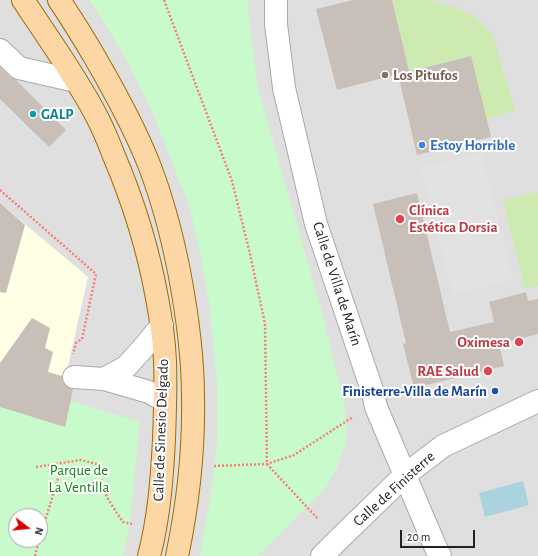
<!DOCTYPE html>
<meta charset="utf-8">
<style>
body{margin:0}
#map{position:relative;width:538px;height:556px;overflow:hidden;background:#f2efe9;font-family:"Alegreya Sans",sans-serif}
canvas{display:block}
.north{position:absolute;left:8px;top:508px;width:40px;height:40px;box-sizing:border-box;background:#fff;border:1px solid #a7a7a7;border-radius:50%;rotate:106deg;font-size:11px;font-weight:700;line-height:16px;text-align:center;color:#222}
.north::after{content:'';display:block;margin:auto;width:14px;height:18px;background:#d40000;clip-path:polygon(50% 0,100% 100%,50% 72%,0 100%)}
.scale{position:absolute;left:400px;top:530px;width:75px;height:18px;box-sizing:border-box;border:2px solid #222;border-top:0;padding-left:5px;font-size:12px;line-height:14px;white-space:nowrap;color:#222;-webkit-text-stroke:3px #fff;paint-order:stroke}
</style>
<div id="map">
<canvas width="538" height="556"></canvas>
<div class="north">N</div>
<div class="scale">20 m</div>
</div>
<script>
const context = document.querySelector('canvas').getContext('2d');
context.lineJoin = 'round';
function paint(path, color) { context.fillStyle = color; context.fill(path, 'evenodd'); }
function strokePath(path, color, width, dash) { context.strokeStyle = color; context.lineWidth = width; context.lineCap = dash ? 'butt' : 'round'; context.setLineDash(dash || []); context.stroke(path); }
function drawText(font, color, halo, rows, align = 'center') {
  context.font = font + ' "Alegreya Sans",sans-serif'; context.lineWidth = 4; context.setLineDash([]); context.textBaseline = 'middle'; context.strokeStyle = halo; context.fillStyle = color; for (const [text, x, y, turn = 0] of rows) {
    context.save(); context.translate(x, y); context.rotate((+turn || 0) * Math.PI / 180); context.textAlign = isNaN(turn) ? turn : align; if (halo) context.strokeText(text, 0, 0); context.fillText(text, 0, 0); context.restore();
  }
}
paint(new Path2D(`
 M 0,0 L 538,0 L 538,556 L 0,556 ZM 16,516 L 40,516 L 40,540 L 16,540 Z`), '#e0dfdf');
paint(new Path2D(`
 M 0,203 L 88,277 L 50,447 L 0,434 Z`), '#ffffe5');
paint(new Path2D(`
 M 392,0 L 430,0 L 460,9 L 475,17 L 493,36 L 515,111 L 486,119 L 471,56 L 409,71 Z
 M 538,192 L 538,286 L 525,289 L 503,200 Z`), '#cdebb0');
paint(new Path2D(`
 M 90,0 L 247,0 L 258,89 L 321,309 L 345,407 L 347,434 L 345,445 L 336,470 L 326,487 L 258,556 L 200,556 L 210,500 L 217,444 L 217,381 L 209,302 L 200,252 L 189,205 L 150,106 L 124,55 Z
 M 71,401 L 140,422 L 129,529 L 123,556 L 0,556 L 0,407 L 65,427 ZM 16,516 L 40,516 L 40,540 L 16,540 Z`), '#c8facc');
paint(new Path2D(`
 M 482,153 L 513,279 L 452,295 L 421,167 Z`), '#e2e2e2');
paint(new Path2D(`
 M 523,481 L 529,505 L 485,517 L 479,493 Z`), '#aad3df');
paint(new Path2D(`
 M 353,0 L 392,0 L 409,71 L 400,74 L 471,56 L 491,137 L 417,155 L 398,74 L 337,90 L 316,9 Z
 M 0,67 L 10,77 L 16,80 L 66,130 L 49,147 L 0,99 Z
 M 417,193 L 450,332 L 494,322 L 489,302 L 526,292 L 528,301 L 538,299 L 538,334 L 499,344 L 504,366 L 414,388 L 403,344 L 406,343 L 373,204 Z
 M 0,203 L 25,225 L 6,293 L 0,292 Z
 M 32,318 L 50,328 L 45,348 L 53,352 L 48,372 L 62,376 L 63,382 L 67,387 L 73,389 L 65,427 L 0,407 L 0,363 Z`), '#c7bfb8');
const minor = new Path2D(`
 M 276,0 L 276,24 L 284,88 L 316,224 L 373,393 L 376,407 L 435,546 L 440,556
 M 0,50 L 19,68 L 76,81
 M 74,377 L 104,379 L 149,392 L 165,401
 M 104,379 L 126,367 L 145,346 L 162,325
 M 322,556 L 338,540 L 405,475 L 443,446 L 538,401`);
const major = new Path2D(`
 M 23,0 C 48,38 75,75 96,115 C 103,128 109,143 114,156 C 134,203 148,248 157,298 C 161,319 164,340 165,361 C 166,387 165,413 164,439 C 162,479 159,518 149,556
 M 59,0 C 71,18 83,37 94,56 C 115,92 135,128 150,167 C 163,201 172,236 179,271 C 187,313 193,355 193,397 C 194,450 188,504 177,556`);
strokePath(minor, '#a9a9a9', 24);
strokePath(major, '#a06b00', 24);
strokePath(new Path2D(`
 M 164,0 L 232,181 L 250,254 L 265,324 L 267,464 L 318,519
 M 0,190 L 96,274 L 82,339 L 76,343 L 73,354
 M 214,466 L 267,464 L 294,455 L 353,417
 M 36,467 L 81,460 L 100,465 C 106,475 101,474 102,483 C 103,494 117,513 123,522 L 132,524
 M 40,538 L 59,475
 M 35,556 L 39,540`), '#fa8072', 2.5, [2, 2]);
strokePath(minor, '#fff', 22);
strokePath(major, '#fcd6a4', 22);
for (const [x, y, r, color] of [
 [385,75,4,"#8d6e63"],
 [33,114,4,"#0f9aa8"],
 [422,145,4,"#3f7fe0"],
 [400,219,5,"#e0444e"],
 [519,342,5,"#e0444e"],
 [488,371,5,"#e0444e"],
 [495,391,4,"#1a4fb4"]
]) { const dot = new Path2D(); dot.arc(x, y, r, 0, 2 * Math.PI); context.fillStyle = color; context.fill(dot); strokePath(dot, '#fff', 1.5); }
drawText('bold 15px', '#785e54', '#fff', [
 ["Los Pitufos",393,75]
], 'left');
drawText('bold 15px', '#0d838f', '#fff', [
 ["GALP",41,114]
], 'left');
drawText('bold 15px', '#366cbe', '#fff', [
 ["Estoy Horrible",430,145]
], 'left');
drawText('bold 15px', '#be3a42', '#fff', [
 ["Clínica",409,210,"left"],
 ["Estética Dorsia",409,227,"left"],
 ["Oximesa",510,342],
 ["RAE Salud",479,371]
], 'right');
drawText('15px', '#222', '#fff', [
 ["Calle de Villa de Marín",337,284,72],
 ["Calle de Sinesio Delgado",161,430,-88],
 ["Calle de Finisterre",394,489,-42]
]);
drawText('bold 15px', '#164399', '#fff', [
 ["Finisterre-Villa de Marín",487,391]
], 'right');
drawText('15px', '#0c8416', '#fff', [
 ["Parque de",79,470],
 ["La Ventilla",79,487]
]);
</script>
